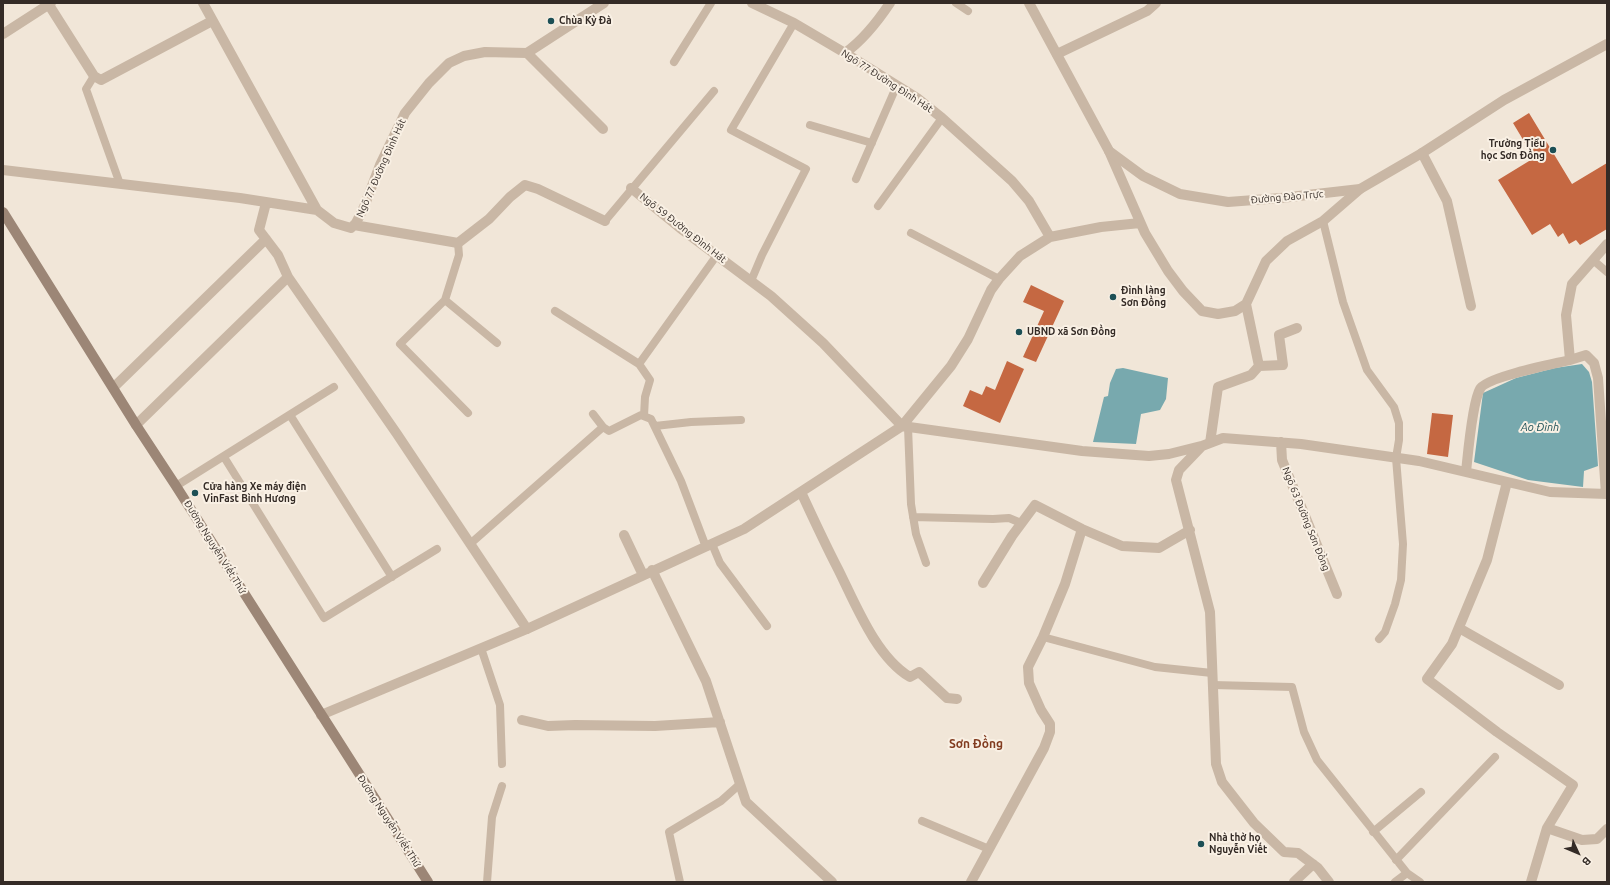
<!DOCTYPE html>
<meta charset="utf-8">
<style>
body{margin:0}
#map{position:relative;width:1610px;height:885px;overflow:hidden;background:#f1e6d8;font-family:Ubuntu,sans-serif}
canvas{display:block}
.frame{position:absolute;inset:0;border:4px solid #342b26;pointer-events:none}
.north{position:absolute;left:1558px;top:833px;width:40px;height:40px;-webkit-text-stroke:3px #f9f0e4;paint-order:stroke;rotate:134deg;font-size:11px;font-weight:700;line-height:16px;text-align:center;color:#342b26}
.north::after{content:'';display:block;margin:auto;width:14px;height:18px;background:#342b26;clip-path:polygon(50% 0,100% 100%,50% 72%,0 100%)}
</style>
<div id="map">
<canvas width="1610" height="885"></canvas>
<div class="frame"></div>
<div class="north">B</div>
</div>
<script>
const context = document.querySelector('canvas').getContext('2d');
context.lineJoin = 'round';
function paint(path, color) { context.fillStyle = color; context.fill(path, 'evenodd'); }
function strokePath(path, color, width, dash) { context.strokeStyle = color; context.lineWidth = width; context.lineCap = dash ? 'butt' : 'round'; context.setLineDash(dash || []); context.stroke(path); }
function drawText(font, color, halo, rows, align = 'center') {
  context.font = font + ' Ubuntu,sans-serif'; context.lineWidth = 4; context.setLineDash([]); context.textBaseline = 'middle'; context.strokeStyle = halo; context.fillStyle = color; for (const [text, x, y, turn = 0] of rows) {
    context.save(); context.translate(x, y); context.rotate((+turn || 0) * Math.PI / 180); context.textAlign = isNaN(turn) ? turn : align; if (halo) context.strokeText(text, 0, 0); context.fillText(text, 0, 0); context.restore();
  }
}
paint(new Path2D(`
 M 1582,364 L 1589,372 L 1592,382 L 1598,466 L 1584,471 L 1583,487 L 1528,480 L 1474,462 L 1483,393 L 1516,378 L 1555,368 Z
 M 1123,368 L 1168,378 L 1166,399 L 1160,410 L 1141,414 L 1136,444 L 1093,442 L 1104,397 L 1108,396 L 1110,383 L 1116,369 Z`), '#78a9ae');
paint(new Path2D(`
 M 1529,113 L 1572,184 L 1607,163 L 1607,229 L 1580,245 L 1576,240 L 1569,244 L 1563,233 L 1558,237 L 1550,224 L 1532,235 L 1498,180 L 1534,158 L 1513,123 Z
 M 1031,285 L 1064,301 L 1036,362 L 1023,357 L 1044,311 L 1023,302 Z
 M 1007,361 L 1024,369 L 1000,423 L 963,406 L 970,390 L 982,395 L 986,386 L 995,390 Z
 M 1432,413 L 1453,415 L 1448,457 L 1427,454 Z`), '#c56842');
strokePath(new Path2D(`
 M 956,3 L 968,11
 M 674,62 L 711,3
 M 94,76 L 86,89 L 120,184
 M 810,125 L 872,143
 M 856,179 L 897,85
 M 878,206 L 942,118
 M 605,221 L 714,91
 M 1323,221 L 1343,302 L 1367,370 L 1394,407 L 1399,423 L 1399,440 L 1396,458 L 1403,544 L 1401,580 L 1395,604 L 1385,632 L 1379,639
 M 911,233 L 999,279
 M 458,243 L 459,255 L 445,300 L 400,344 L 468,413
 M 1593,260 L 1607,272
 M 751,281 L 762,255 L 806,169 L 731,130 L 794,23
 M 445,300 L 497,343
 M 555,311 L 639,364 L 650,380 L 645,397 L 644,416
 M 639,364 L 717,255
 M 593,414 L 603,427 L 609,431 L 641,415 L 651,419 L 681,481 L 706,547
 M 290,415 L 392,577
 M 655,426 L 691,422 L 741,420
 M 908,427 L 911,504 L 916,534 L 926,563
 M 224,457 L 324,618 L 437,549
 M 176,486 L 334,387
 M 913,517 L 993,519 L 1009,518 L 1021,523
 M 470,544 L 603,427
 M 712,544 L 720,563 L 767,626
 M 1043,637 L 1155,667 L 1212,673
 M 481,648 L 500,705 L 502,764
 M 1213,685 L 1292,687 L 1304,732 L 1317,760 L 1407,873 L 1420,882
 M 922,821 L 989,849
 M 1373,832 L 1421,792
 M 1396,860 L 1495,757
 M 487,882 L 492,817 L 502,786
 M 680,882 L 669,832 L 721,801 L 740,784
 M 1395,882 L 1407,873`), '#c9b7a5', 8);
strokePath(new Path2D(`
 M 203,3 L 317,210
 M 752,3 L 794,23 L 845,53 L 917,98 L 942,118 L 1012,181 L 1029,201 L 1050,237
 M 49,5 L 94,76 L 101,80 L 212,21
 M 527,53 L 603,129
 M 845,53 C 863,40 878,21 890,3
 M 1057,54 L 1147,11 L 1156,3
 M 1109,151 L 1145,233 L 1168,271 L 1183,291 L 1202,311 L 1218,314 L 1235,311 L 1246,304 L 1266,261 L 1287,241 L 1323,221 L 1360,189
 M 1422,153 L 1447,201 L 1471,306
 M 3,170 L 240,198 L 317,210 L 334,223 L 351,228 L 356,223 L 364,207 L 380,165 L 405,113 L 429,83 L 449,63 L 464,56 L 485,52 L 527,53 L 604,3
 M 631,188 L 680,228 L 771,296 L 823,343 L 902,426
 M 266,203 L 259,230 L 278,255 L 288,277 L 397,434 L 527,629
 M 354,225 L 458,243 L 489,219 L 510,197 L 525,185 L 538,189 L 605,221
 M 1259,366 L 1283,365 L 1279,335 L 1297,328
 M 114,387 L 266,239
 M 136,425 L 288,277
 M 902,426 L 1082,451 L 1149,456 L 1169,454 L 1201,446
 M 1281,442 L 1282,460 L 1337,594
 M 1210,443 L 1218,387 L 1251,375 L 1259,366 L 1246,304
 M 1466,472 C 1468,454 1472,403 1480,389 C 1486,377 1554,364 1570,360
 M 1507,482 L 1487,560 L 1452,644 L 1427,679 L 1497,732 L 1573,785 L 1547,828 L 1531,882
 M 801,492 C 813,518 825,544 838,569 C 855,603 876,657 910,677 L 919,672 L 947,698 L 957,699
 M 1606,494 L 1598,378 L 1594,363 L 1586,355 L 1570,360 L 1566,315 L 1572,284 L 1607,244
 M 624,535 L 643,575
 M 652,570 L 706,681 L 746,802 L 832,882
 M 983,583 L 1012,536 L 1035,505 L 1082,529 L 1122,546 L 1159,548 L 1190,530
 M 1459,628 L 1559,685
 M 321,715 L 527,629 L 744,529 L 902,426 L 951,366 L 968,339 L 991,290 L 999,279 L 1020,256 L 1050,237 L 1101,227 L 1140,223
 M 522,720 L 548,726 L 575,725 L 655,726 L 720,722
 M 1547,828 L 1582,840 L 1597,839 L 1607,829
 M 971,882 L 1044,748 L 1050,732 L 1050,724 L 1041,710 L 1029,683 L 1028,667 L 1043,637 L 1065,584 L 1082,529
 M 1294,882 L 1313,864
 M 1329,882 L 1318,868 L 1298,853 L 1284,852 L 1254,823 L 1222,782 L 1216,764 L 1210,612 L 1176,480 L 1179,470 L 1202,446 L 1223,438 L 1301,444 L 1419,461 L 1550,492 L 1607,494`), '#c9b7a5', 10);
strokePath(new Path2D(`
 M 1029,3 L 1109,151 L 1143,176 L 1180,194 L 1228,202 L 1281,198 L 1360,189 L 1422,153 L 1504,100 L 1607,44
 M 3,34 L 51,3`), '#c9b7a5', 10);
strokePath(new Path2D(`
 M 3,212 L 136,425 L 176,486 L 428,882`), '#9c8676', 10);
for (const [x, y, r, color] of [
 [551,21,4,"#1c4f55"],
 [1553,150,4,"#1c4f55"],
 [1113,297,4,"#1c4f55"],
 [1019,332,4,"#1c4f55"],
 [195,493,4,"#1c4f55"],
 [1201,844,4,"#1c4f55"]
]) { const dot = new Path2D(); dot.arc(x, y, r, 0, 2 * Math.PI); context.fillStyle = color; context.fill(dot); strokePath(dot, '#f9f0e4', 1.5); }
drawText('bold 10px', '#342b26', '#f9f0e4', [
 ["Chùa Kỳ Đà",559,21],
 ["Trường Tiểu",1545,144,"right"],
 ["học Sơn Đồng",1545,156,"right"],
 ["Đình làng",1121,291],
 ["Sơn Đồng",1121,303],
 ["UBND xã Sơn Đồng",1027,332],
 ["Cửa hàng Xe máy điện",203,487],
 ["VinFast Bình Hương",203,499],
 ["Nhà thờ họ",1209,838],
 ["Nguyễn Viết",1209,850]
], 'left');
drawText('10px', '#342b26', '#f9f0e4', [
 ["Ngõ 77 Đường Đình Hát",887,81,33],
 ["Ngõ 77 Đường Đình Hát",381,168,-66],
 ["Đường Đào Trực",1287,197,-5],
 ["Ngõ 59 Đường Đình Hát",683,228,38],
 ["Ngõ 63 Đường Sơn Đồng",1306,519,68],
 ["Đường Nguyễn Viết Thứ",215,547,58],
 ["Đường Nguyễn Viết Thứ",389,821,57]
]);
drawText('italic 11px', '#1c4f55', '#f9f0e4', [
 ["Ao Đình",1540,427]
]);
drawText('bold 12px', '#823c20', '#f9f0e4', [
 ["Sơn Đồng",976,744]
]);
</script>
